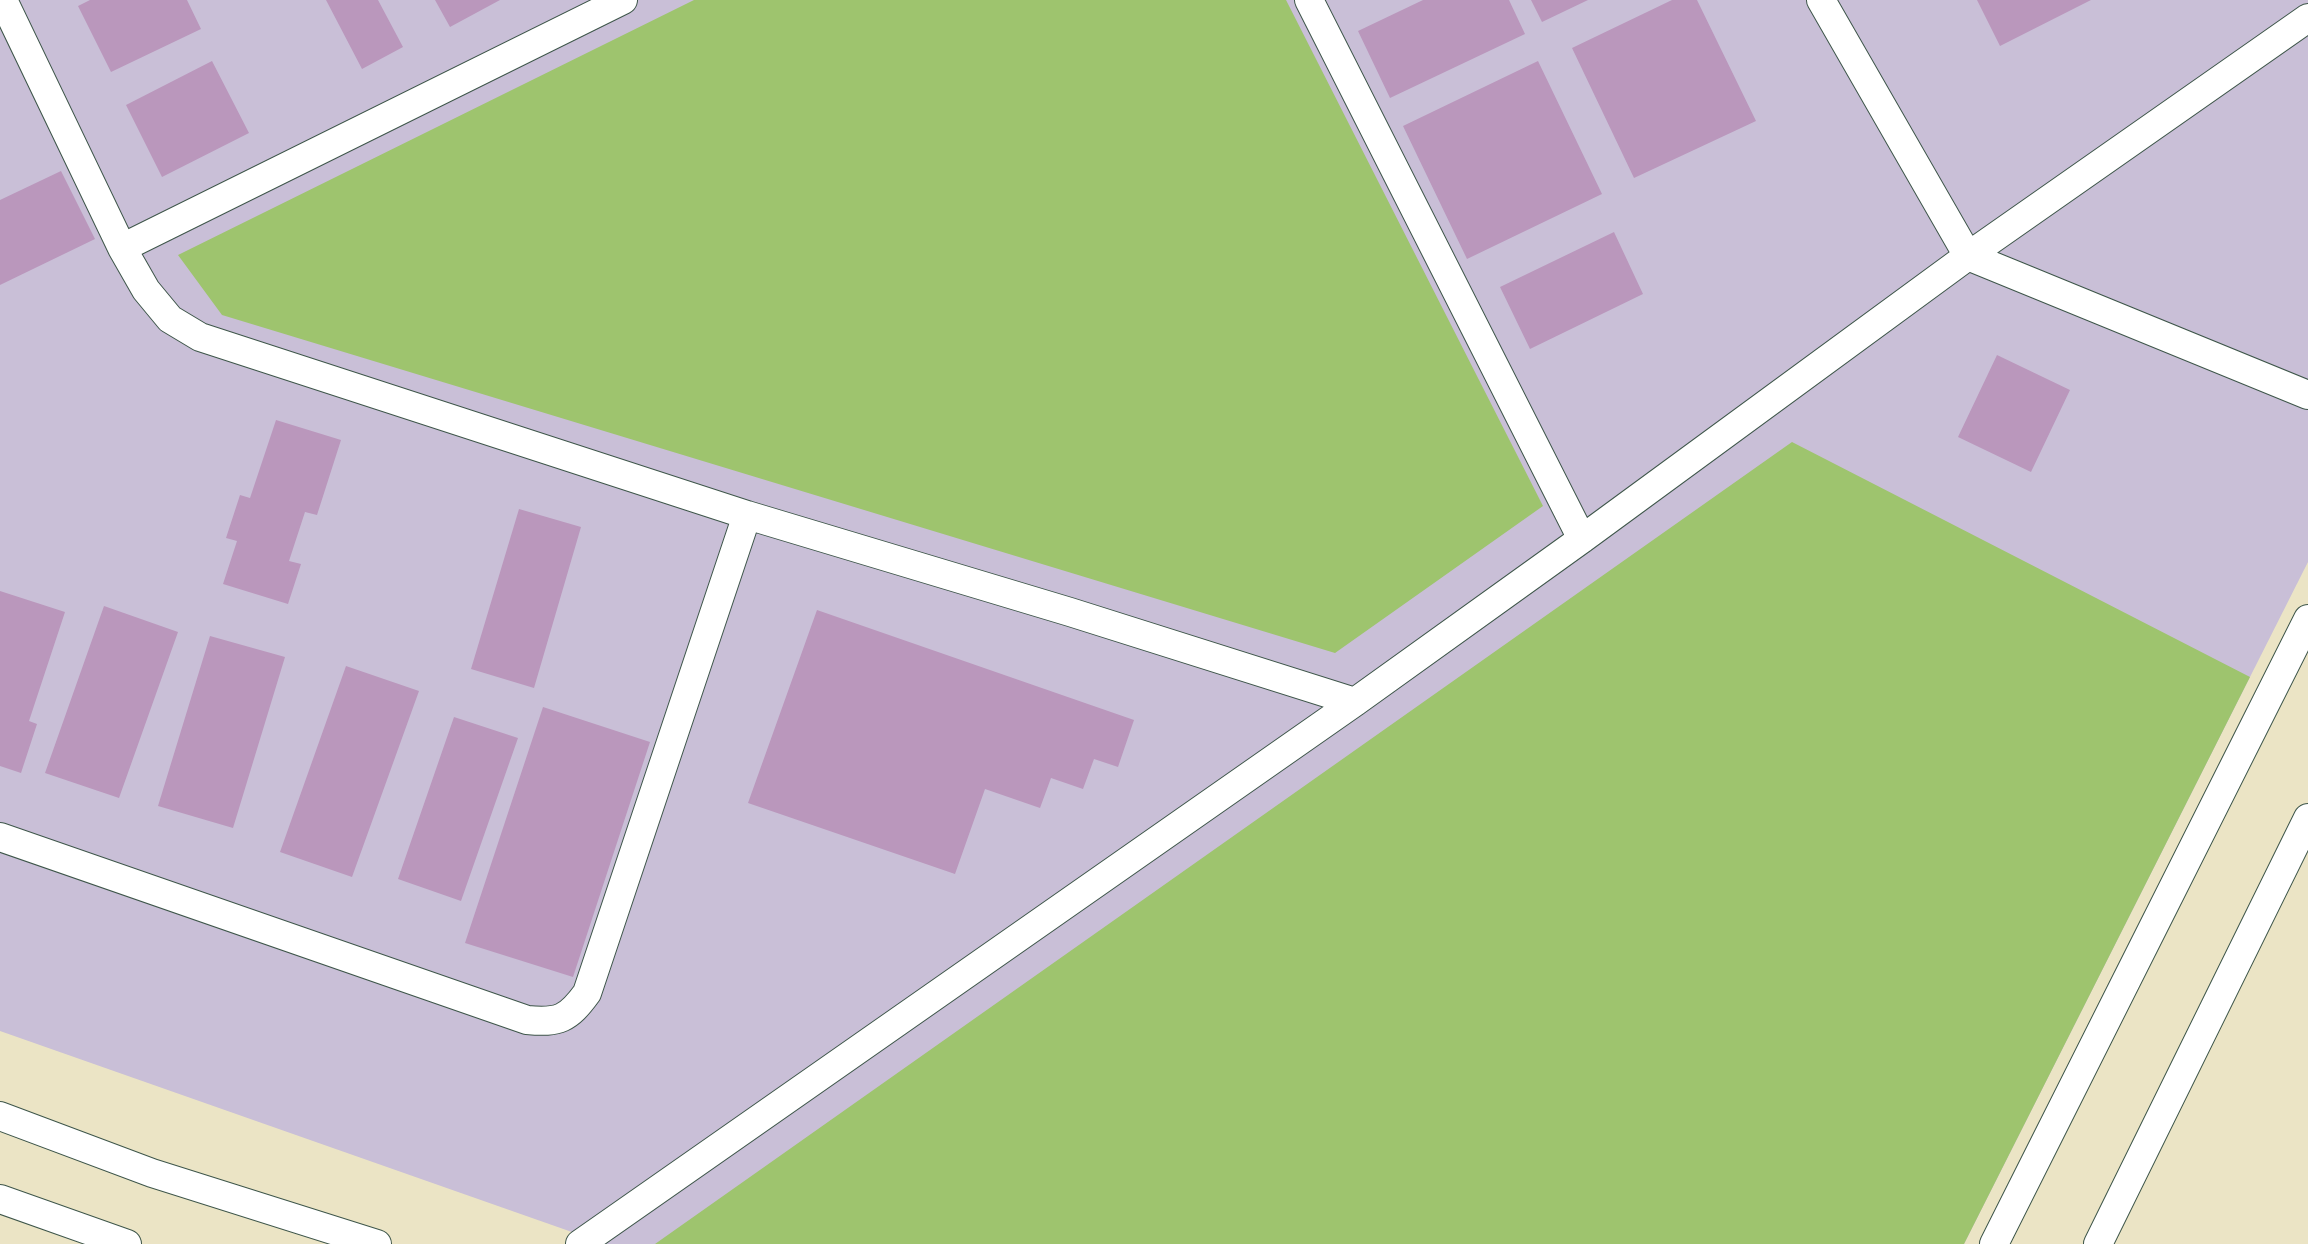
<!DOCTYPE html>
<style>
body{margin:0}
canvas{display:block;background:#ebe4c5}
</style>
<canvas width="2308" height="1244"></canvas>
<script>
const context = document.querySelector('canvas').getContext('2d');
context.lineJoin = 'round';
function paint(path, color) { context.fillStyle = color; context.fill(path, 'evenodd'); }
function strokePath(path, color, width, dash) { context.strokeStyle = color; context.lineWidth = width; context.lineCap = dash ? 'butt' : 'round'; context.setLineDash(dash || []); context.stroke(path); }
paint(new Path2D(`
 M 0,0 L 2308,0 L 2308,562 L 1964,1244 L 606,1244 L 0,1031 Z`), '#c9bfd7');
paint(new Path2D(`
 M 694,0 L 1286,0 L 1543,506 L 1335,653 L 222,315 L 178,255 Z
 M 1792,442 L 2250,677 L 1964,1244 L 655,1244 Z`), '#9ec46e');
paint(new Path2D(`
 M 90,0 L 187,0 L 201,29 L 111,72 L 78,6 Z
 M 326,0 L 378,0 L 403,47 L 362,69 Z
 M 435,0 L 500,0 L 450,27 Z
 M 1423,0 L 1509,0 L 1525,34 L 1390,98 L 1358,31 Z
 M 1531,0 L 1588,0 L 1542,22 Z
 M 1672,0 L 1697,0 L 1756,121 L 1634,178 L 1572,48 Z
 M 1977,0 L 2091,0 L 2000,46 Z
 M 212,61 L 249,133 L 162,177 L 126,105 Z
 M 1538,61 L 1602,194 L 1467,259 L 1403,126 Z
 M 61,171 L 95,239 L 0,285 L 0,200 Z
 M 1614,232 L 1643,294 L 1530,349 L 1500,287 Z
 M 1997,355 L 2070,390 L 2031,472 L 1958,437 Z
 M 276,420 L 341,440 L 317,515 L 305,512 L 289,561 L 301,564 L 288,604 L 223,584 L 237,541 L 226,538 L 240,495 L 250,498 Z
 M 519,509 L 581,527 L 534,688 L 471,669 Z
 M 0,591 L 65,612 L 29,721 L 37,724 L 21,773 L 0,766 Z
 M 104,606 L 178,632 L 119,798 L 45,773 Z
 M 817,610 L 1134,720 L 1118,767 L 1094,759 L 1083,789 L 1051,778 L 1040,808 L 985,789 L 955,874 L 748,803 Z
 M 210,636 L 285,657 L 233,828 L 158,806 Z
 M 346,666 L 419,691 L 352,877 L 280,852 Z
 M 543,707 L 650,742 L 573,977 L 465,943 Z
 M 454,717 L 518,738 L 461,901 L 398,879 Z`), '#ba97bc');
const minor = new Path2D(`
 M 3,0 L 122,248 L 146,290 L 170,319 L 200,337 L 747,515 L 1070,612 L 1355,702
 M 1309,0 L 1582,539
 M 1821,0 L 1968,256 L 2308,395
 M 122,248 L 623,0
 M 0,837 L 527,1020 C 559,1023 568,1019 587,993 L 747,515
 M 0,1116 L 152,1173 L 377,1244
 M 0,1199 L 127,1244
 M 580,1244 L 1355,702 L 1582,539 L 1968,256 L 2308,18
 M 1994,1244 L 2308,619
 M 2098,1244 L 2308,818`);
strokePath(minor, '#3e564a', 30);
strokePath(minor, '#fff', 28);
</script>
